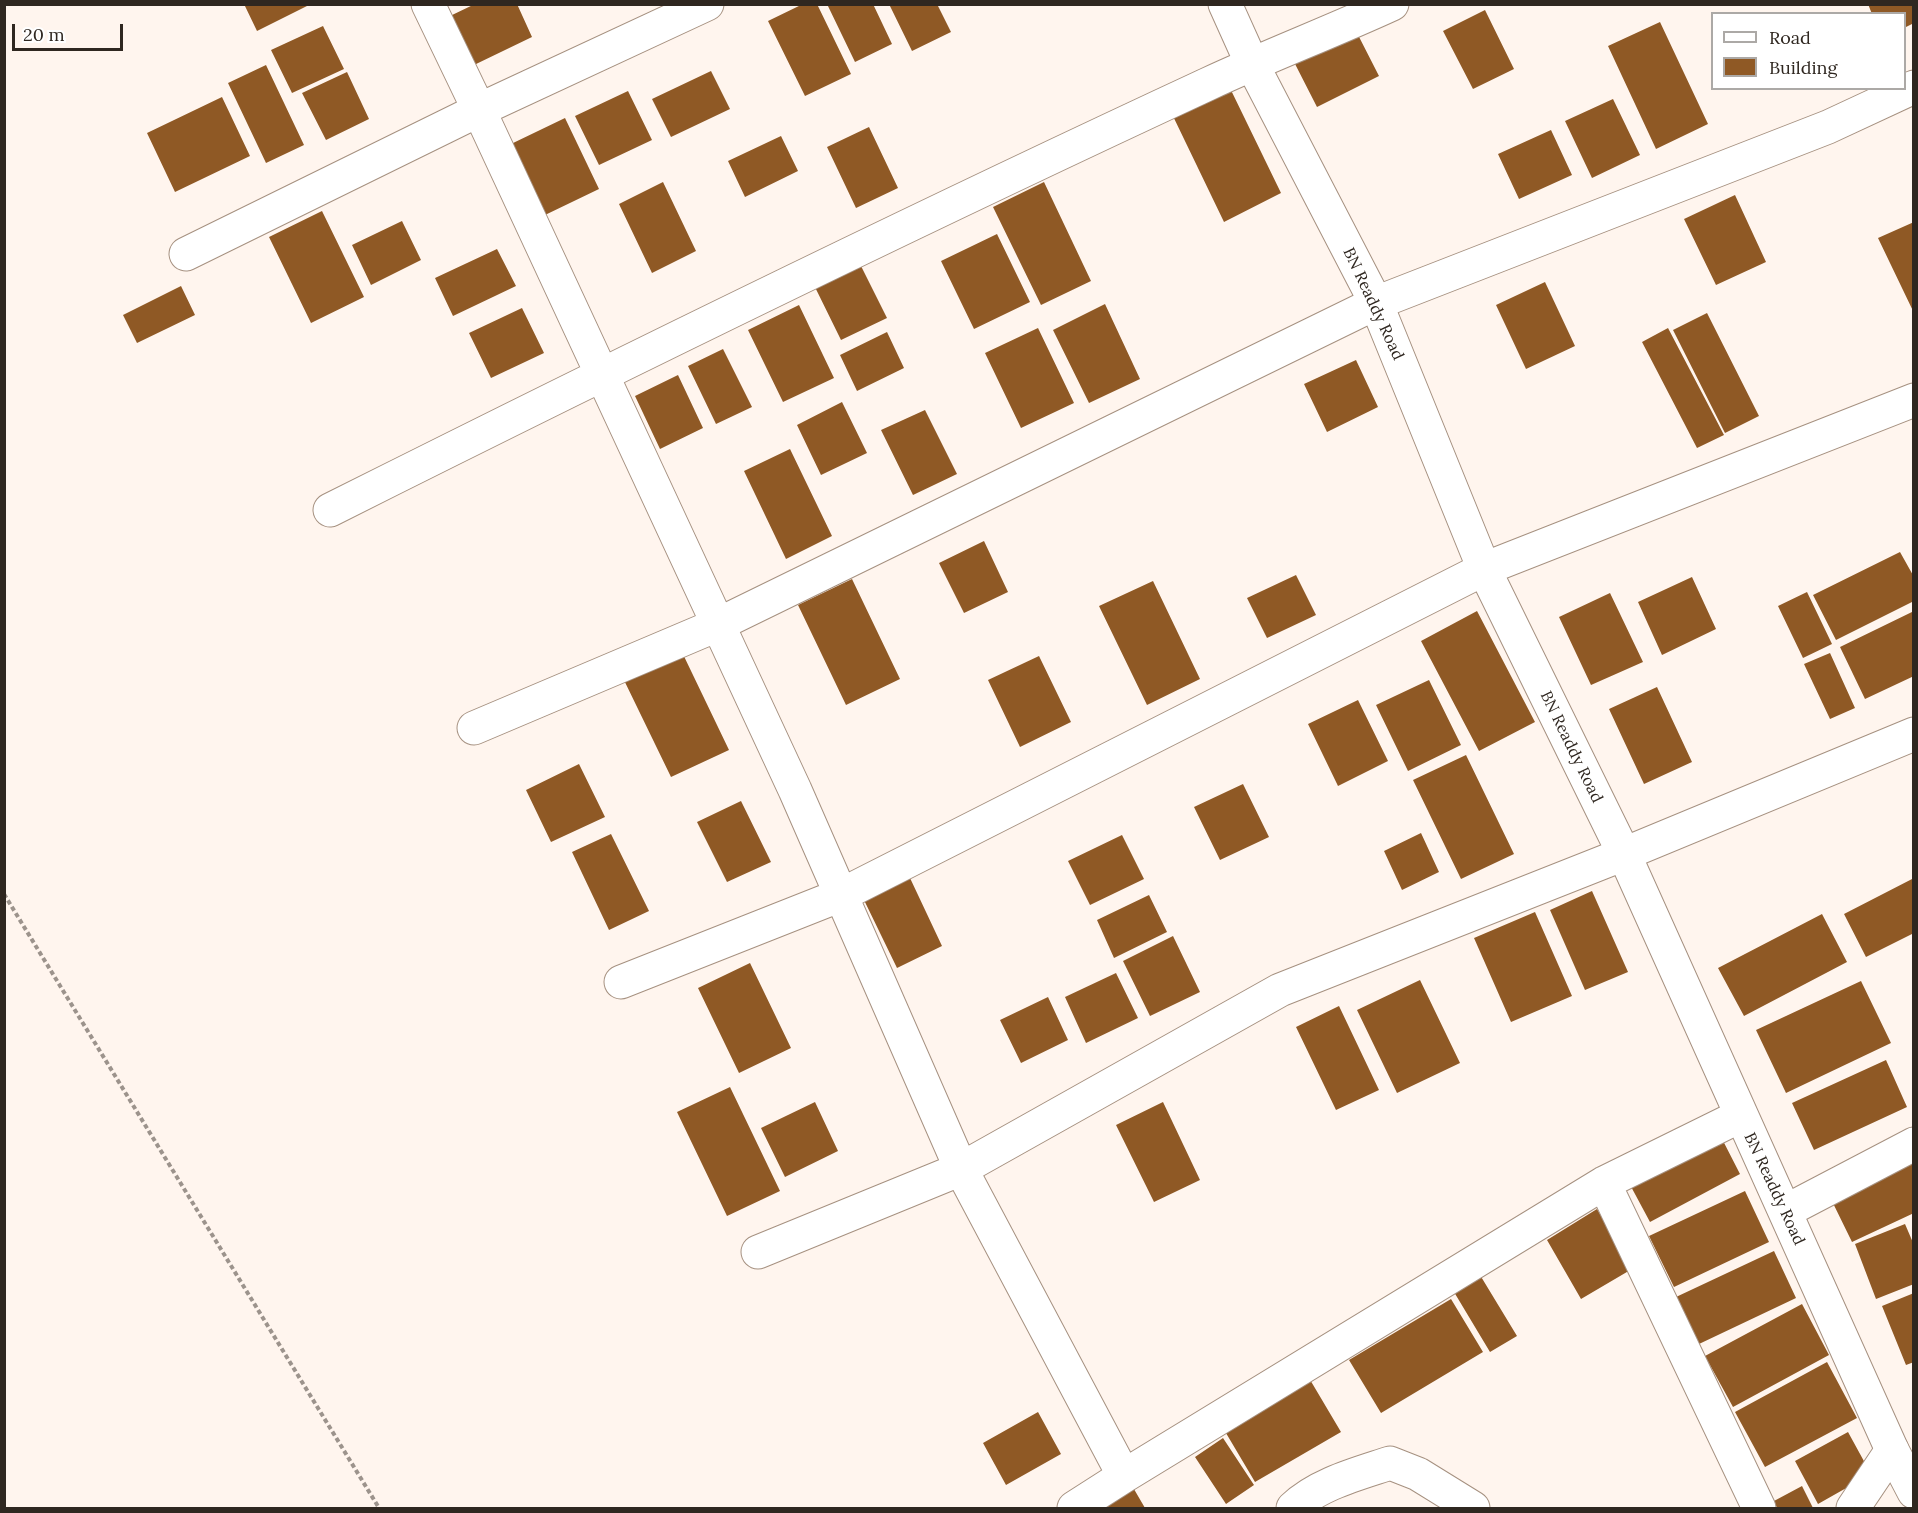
<!DOCTYPE html>
<style>
body{margin:0}
#map{position:relative;width:1918px;height:1513px;overflow:hidden;background:#fff5ee;font-family:Lora,serif}
canvas{display:block}
.frame{position:absolute;inset:0;border:6px solid #2f2720;pointer-events:none}
.legend{position:absolute;left:1711px;top:12px;width:195px;height:78px;box-sizing:border-box;background:#fff;border:2px solid #aca9a6;margin:0;padding:8px 10px;list-style:none;font-size:18px;color:#2f2720}
.legend li{display:flex;align-items:center;gap:12px;height:30px}
.legend b{width:30px;border:2px solid #aca9a6}
.scale{position:absolute;left:12px;top:24px;width:111px;height:27px;box-sizing:border-box;border:3px solid #2f2720;border-top:0;padding-left:8px;font-size:18px;line-height:21px;white-space:nowrap;color:#2f2720;-webkit-text-stroke:4px #fff;paint-order:stroke}
</style>
<div id="map">
<canvas width="1918" height="1513"></canvas>
<div class="frame"></div>
<ul class="legend">
<li><b style="height:8px;background:#fff"></b>Road</li>
<li><b style="height:16px;background:#8f5925"></b>Building</li>
</ul>
<div class="scale">20 m</div>
</div>
<script>
const context = document.querySelector('canvas').getContext('2d');
context.lineJoin = 'round';
function paint(path, color) { context.fillStyle = color; context.fill(path, 'evenodd'); }
function strokePath(path, color, width, dash) { context.strokeStyle = color; context.lineWidth = width; context.lineCap = dash ? 'butt' : 'round'; context.setLineDash(dash || []); context.stroke(path); }
function drawText(font, color, halo, rows, align = 'center') {
  context.font = font + ' Lora,serif'; context.lineWidth = 6; context.setLineDash([]); context.textBaseline = 'middle'; context.strokeStyle = halo; context.fillStyle = color; for (const [text, x, y, turn = 0] of rows) {
    context.save(); context.translate(x, y); context.rotate((+turn || 0) * Math.PI / 180); context.textAlign = isNaN(turn) ? turn : align; if (halo) context.strokeText(text, 0, 0); context.fillText(text, 0, 0); context.restore();
  }
}
paint(new Path2D(`
 M 244,4 L 306,4 L 307,6 L 257,31 Z
 M 475,4 L 517,4 L 532,37 L 474,65 L 450,16 Z
 M 803,4 L 817,4 L 851,74 L 805,96 L 768,21 Z
 M 827,4 L 873,4 L 892,44 L 855,62 Z
 M 889,4 L 937,4 L 951,32 L 912,51 Z
 M 1868,4 L 1914,4 L 1914,23 L 1904,28 L 1904,14 L 1872,14 Z
 M 1485,10 L 1514,69 L 1473,89 L 1443,31 Z
 M 1660,22 L 1708,124 L 1656,149 L 1608,46 Z
 M 323,26 L 344,69 L 292,93 L 271,50 Z
 M 1355,29 L 1379,76 L 1317,107 L 1293,60 Z
 M 266,65 L 304,145 L 266,163 L 228,83 Z
 M 711,71 L 730,109 L 671,137 L 652,99 Z
 M 347,72 L 369,119 L 326,140 L 302,93 Z
 M 1228,84 L 1281,193 L 1224,222 L 1171,112 Z
 M 628,91 L 652,140 L 599,165 L 575,116 Z
 M 222,97 L 250,156 L 175,192 L 147,133 Z
 M 1613,99 L 1640,155 L 1592,178 L 1565,121 Z
 M 565,118 L 599,189 L 545,215 L 511,144 Z
 M 869,127 L 898,188 L 856,208 L 827,147 Z
 M 1551,130 L 1572,175 L 1519,199 L 1498,154 Z
 M 781,136 L 798,171 L 745,197 L 728,161 Z
 M 663,182 L 696,251 L 652,273 L 619,204 Z
 M 1044,182 L 1091,281 L 1041,305 L 993,207 Z
 M 1735,195 L 1766,262 L 1716,285 L 1684,219 Z
 M 322,211 L 364,297 L 311,323 L 269,237 Z
 M 402,221 L 421,260 L 371,285 L 352,245 Z
 M 1914,222 L 1914,313 L 1878,238 Z
 M 997,234 L 1030,302 L 974,329 L 941,261 Z
 M 497,249 L 516,286 L 453,316 L 435,278 Z
 M 856,256 L 887,318 L 841,340 L 811,279 Z
 M 1545,282 L 1575,346 L 1526,369 L 1496,305 Z
 M 181,286 L 195,315 L 137,343 L 123,315 Z
 M 1105,304 L 1140,379 L 1089,403 L 1053,330 Z
 M 799,305 L 834,378 L 783,402 L 748,330 Z
 M 522,308 L 544,353 L 491,378 L 469,333 Z
 M 1707,313 L 1759,416 L 1725,433 L 1673,330 Z
 M 1038,328 L 1074,403 L 1021,428 L 985,353 Z
 M 1668,328 L 1724,435 L 1697,448 L 1642,342 Z
 M 887,332 L 904,368 L 857,391 L 840,355 Z
 M 723,349 L 752,407 L 716,424 L 688,366 Z
 M 1356,360 L 1378,407 L 1327,432 L 1304,384 Z
 M 678,375 L 703,428 L 660,449 L 635,396 Z
 M 842,402 L 867,453 L 821,475 L 797,425 Z
 M 925,410 L 957,474 L 913,495 L 881,430 Z
 M 790,449 L 832,536 L 786,559 L 744,471 Z
 M 984,541 L 1008,592 L 964,613 L 939,563 Z
 M 1900,552 L 1914,577 L 1914,601 L 1836,640 L 1813,595 Z
 M 1296,575 L 1316,615 L 1267,638 L 1247,598 Z
 M 1692,577 L 1716,629 L 1662,655 L 1638,602 Z
 M 852,579 L 900,679 L 846,705 L 798,605 Z
 M 1153,581 L 1200,679 L 1147,705 L 1099,606 Z
 M 1807,592 L 1832,644 L 1803,658 L 1778,606 Z
 M 1610,593 L 1643,662 L 1591,685 L 1559,617 Z
 M 1477,611 L 1535,722 L 1479,751 L 1421,641 Z
 M 1914,611 L 1914,676 L 1865,699 L 1840,647 Z
 M 680,648 L 729,750 L 671,777 L 622,676 Z
 M 1830,653 L 1855,708 L 1830,719 L 1804,664 Z
 M 1039,656 L 1071,722 L 1020,747 L 988,680 Z
 M 1429,680 L 1461,745 L 1408,771 L 1376,705 Z
 M 1657,687 L 1692,762 L 1644,784 L 1609,709 Z
 M 1358,700 L 1388,761 L 1338,786 L 1308,724 Z
 M 1466,755 L 1514,854 L 1461,879 L 1413,780 Z
 M 579,764 L 605,817 L 551,842 L 526,790 Z
 M 1243,784 L 1269,837 L 1220,860 L 1194,807 Z
 M 741,801 L 771,862 L 727,882 L 697,822 Z
 M 1421,833 L 1439,872 L 1402,890 L 1384,851 Z
 M 611,834 L 649,911 L 609,930 L 572,852 Z
 M 1122,835 L 1144,879 L 1090,905 L 1068,861 Z
 M 910,878 L 942,946 L 897,968 L 864,900 Z
 M 1914,878 L 1914,933 L 1866,957 L 1844,914 Z
 M 1592,891 L 1628,972 L 1585,990 L 1550,910 Z
 M 1149,895 L 1167,932 L 1114,958 L 1097,920 Z
 M 1535,912 L 1572,996 L 1511,1022 L 1474,938 Z
 M 1822,914 L 1847,962 L 1744,1016 L 1718,968 Z
 M 1173,936 L 1200,992 L 1150,1016 L 1123,961 Z
 M 750,963 L 791,1048 L 739,1073 L 698,988 Z
 M 1116,973 L 1138,1018 L 1086,1043 L 1065,997 Z
 M 1420,980 L 1460,1063 L 1397,1093 L 1357,1010 Z
 M 1861,981 L 1891,1043 L 1786,1093 L 1756,1030 Z
 M 1048,997 L 1068,1040 L 1021,1063 L 1000,1020 Z
 M 1339,1006 L 1379,1090 L 1336,1110 L 1296,1027 Z
 M 1886,1060 L 1907,1107 L 1814,1150 L 1792,1103 Z
 M 730,1087 L 780,1191 L 727,1216 L 677,1112 Z
 M 815,1102 L 838,1151 L 785,1177 L 761,1128 Z
 M 1163,1102 L 1200,1180 L 1154,1202 L 1116,1125 Z
 M 1719,1133 L 1740,1174 L 1650,1222 L 1628,1181 Z
 M 1914,1156 L 1914,1213 L 1852,1242 L 1829,1195 Z
 M 1745,1191 L 1769,1242 L 1674,1287 L 1649,1236 Z
 M 1597,1209 L 1632,1269 L 1581,1299 L 1547,1240 Z
 M 1905,1224 L 1914,1245 L 1914,1284 L 1876,1299 L 1855,1244 Z
 M 1774,1251 L 1796,1298 L 1699,1344 L 1676,1297 Z
 M 1480,1275 L 1517,1336 L 1490,1352 L 1454,1292 Z
 M 1914,1293 L 1914,1362 L 1906,1365 L 1882,1306 Z
 M 1451,1299 L 1483,1352 L 1381,1413 L 1349,1360 Z
 M 1802,1304 L 1829,1355 L 1733,1407 L 1705,1356 Z
 M 1827,1362 L 1857,1418 L 1765,1467 L 1735,1412 Z
 M 1309,1378 L 1341,1432 L 1255,1482 L 1223,1428 Z
 M 1038,1412 L 1061,1454 L 1006,1485 L 983,1443 Z
 M 1848,1432 L 1871,1474 L 1818,1504 L 1795,1461 Z
 M 1223,1438 L 1254,1485 L 1226,1504 L 1195,1457 Z
 M 1131,1484 L 1145,1508 L 1091,1508 Z
 M 1802,1486 L 1813,1508 L 1777,1508 L 1774,1501 Z`), '#8f5925');
const minor = new Path2D(`
 M 428,4 L 479,110 L 795,790 L 961,1169 L 1124,1476
 M 186,254 L 479,110 L 707,4
 M 330,510 C 621,364 913,221 1208,84 C 1268,56 1331,32 1392,4
 M 474,728 L 717,625 L 1376,303 L 1828,127 L 1914,87
 M 621,982 L 841,895 L 1484,569 L 1914,400
 M 1604,1183 L 1759,1508
 M 1786,1211 L 1914,1144
 M 758,1252 L 961,1169 L 1280,990 L 1624,854 L 1914,734
 M 1074,1508 L 1124,1476 L 1604,1183 L 1740,1116
 M 1293,1508 C 1318,1484 1357,1474 1390,1463 L 1418,1474 L 1473,1508
 M 1853,1508 L 1892,1450`);
const tertiary = new Path2D(`
 M 1225,4 L 1252,64 L 1376,303 L 1484,569 L 1624,854 L 1892,1450 L 1914,1492`);
strokePath(minor, '#a69180', 35);
strokePath(tertiary, '#a69180', 35);
strokePath(new Path2D(`
 M 4,894 L 379,1508`), '#9c938c', 4, [4.5, 3]);
strokePath(minor, '#fff', 33);
strokePath(tertiary, '#fff', 33);
drawText('16px', '#2f2720', '#fff', [
 ["BN Readdy Road",1373,304,65],
 ["BN Readdy Road",1571,747,64],
 ["BN Readdy Road",1774,1189,65]
]);
</script>
